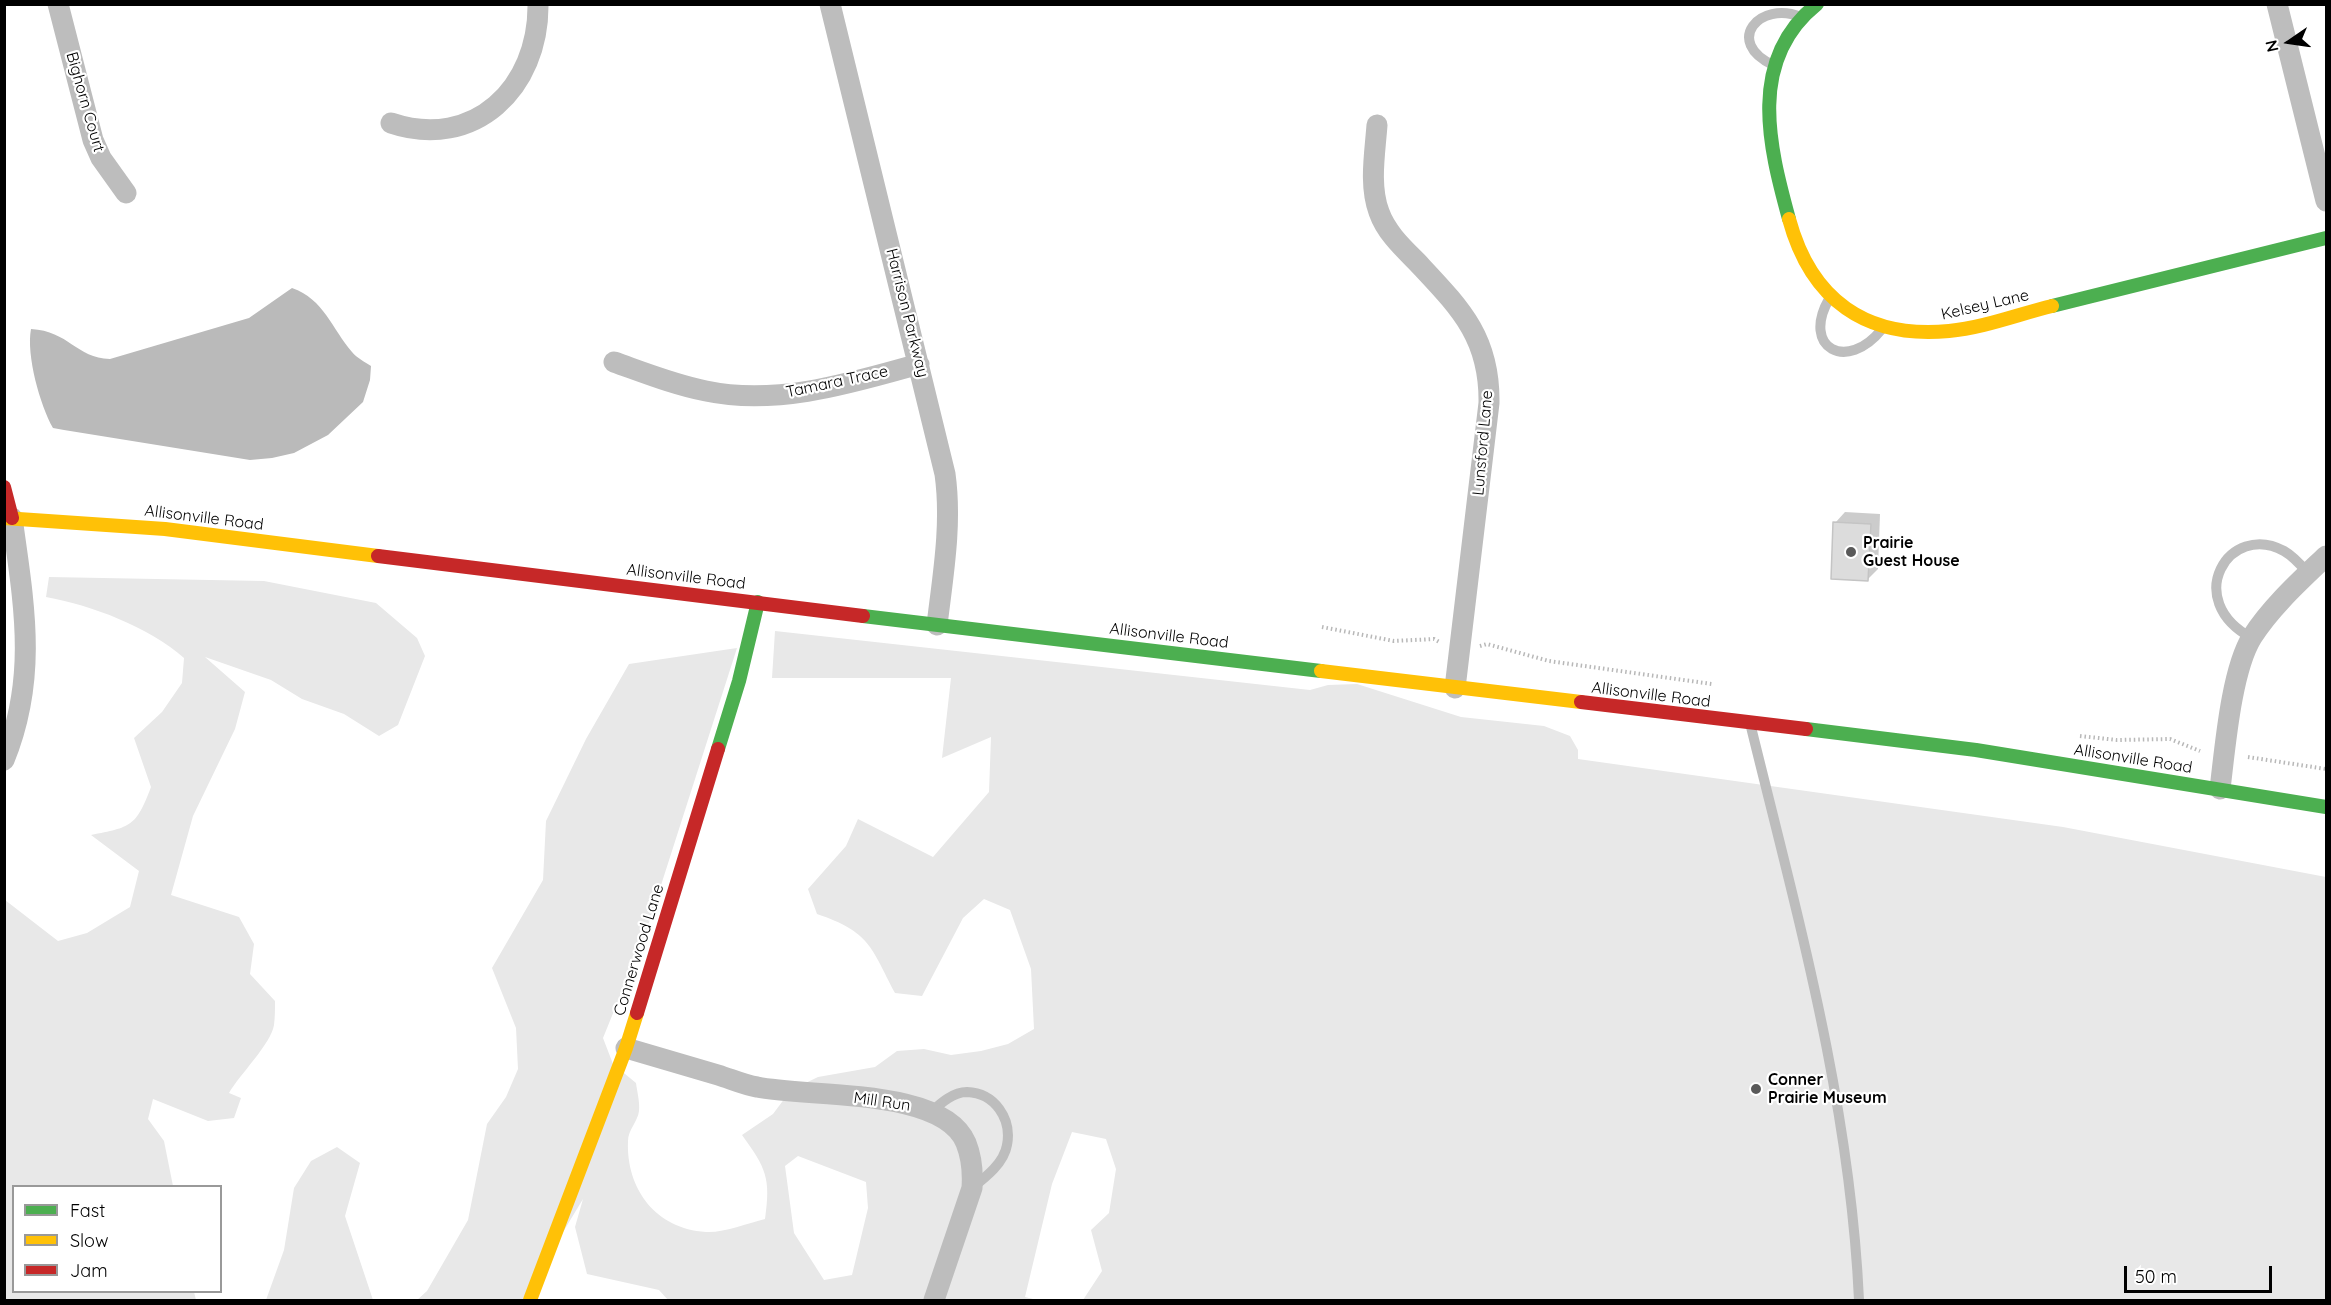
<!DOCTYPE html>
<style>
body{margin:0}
#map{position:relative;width:2331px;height:1305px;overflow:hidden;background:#fff;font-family:Quicksand,sans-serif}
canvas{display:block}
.frame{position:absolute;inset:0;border:6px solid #000;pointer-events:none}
.legend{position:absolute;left:12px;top:1185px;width:210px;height:108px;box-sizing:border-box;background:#fff;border:2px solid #999;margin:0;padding:8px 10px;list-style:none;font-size:18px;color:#000}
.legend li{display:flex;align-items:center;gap:12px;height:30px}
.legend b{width:30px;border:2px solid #999}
.north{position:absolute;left:2259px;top:12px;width:60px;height:60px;-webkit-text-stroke:4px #fff;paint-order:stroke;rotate:257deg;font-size:16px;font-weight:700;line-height:24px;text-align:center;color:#000}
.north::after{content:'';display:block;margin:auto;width:21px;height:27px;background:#000;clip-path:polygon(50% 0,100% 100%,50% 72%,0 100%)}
.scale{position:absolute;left:2124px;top:1266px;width:148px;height:27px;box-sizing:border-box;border:3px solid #000;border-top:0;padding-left:8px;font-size:18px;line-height:21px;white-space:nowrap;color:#000;-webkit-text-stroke:4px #fff;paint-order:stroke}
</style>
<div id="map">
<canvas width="2331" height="1305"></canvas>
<div class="frame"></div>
<ul class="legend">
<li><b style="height:8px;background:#4caf50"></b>Fast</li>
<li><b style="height:8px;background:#ffc107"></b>Slow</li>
<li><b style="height:8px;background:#c62828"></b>Jam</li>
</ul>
<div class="north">N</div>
<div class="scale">50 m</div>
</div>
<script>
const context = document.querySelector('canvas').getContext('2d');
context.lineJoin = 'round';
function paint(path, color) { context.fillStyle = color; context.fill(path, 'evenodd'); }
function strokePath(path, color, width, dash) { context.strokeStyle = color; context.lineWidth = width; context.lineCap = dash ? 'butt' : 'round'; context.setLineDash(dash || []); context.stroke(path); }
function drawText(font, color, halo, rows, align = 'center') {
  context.font = font + ' Quicksand,sans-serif'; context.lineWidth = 4.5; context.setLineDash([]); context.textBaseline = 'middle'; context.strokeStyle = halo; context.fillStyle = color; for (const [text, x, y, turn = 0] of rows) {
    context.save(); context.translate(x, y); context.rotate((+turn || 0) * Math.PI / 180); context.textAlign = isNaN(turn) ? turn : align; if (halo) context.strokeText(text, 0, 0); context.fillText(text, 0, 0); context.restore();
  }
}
paint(new Path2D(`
 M 49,577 L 264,581 L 376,603 L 417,638 L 425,656 L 398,725 L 379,736 L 344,714 L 302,699 L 271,680 L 205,657 L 245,692 L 235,729 L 193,816 L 171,895 L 239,917 L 254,944 L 250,974 L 275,1001 C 275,1009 275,1017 274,1025 C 271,1044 240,1074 229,1093 L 241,1098 L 234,1118 L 208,1121 L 153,1099 L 148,1119 L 164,1141 L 173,1186 L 14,1186 L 14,1292 L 194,1292 L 196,1300 L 5,1300 L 5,900 L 58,941 L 87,933 L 130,907 L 139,871 L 91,835 C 131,827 136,827 151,787 L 134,738 L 162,712 L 182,683 L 184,658 C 149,627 91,605 46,597 Z
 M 775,631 L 1310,690 L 1328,685 L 1357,684 L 1461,717 L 1544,726 L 1570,736 L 1578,750 L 1578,759 L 2063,827 L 2326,877 L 2326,1300 L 1083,1300 L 1102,1271 L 1091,1230 L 1109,1213 L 1116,1169 L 1106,1139 L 1072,1132 L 1052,1184 L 1025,1297 L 1037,1300 L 668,1300 L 659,1290 L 587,1274 L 575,1227 L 583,1199 L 522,1300 L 417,1300 L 427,1291 L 468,1220 L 487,1124 L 506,1097 L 518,1069 L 516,1028 L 492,968 L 543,880 L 546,821 L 586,739 L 629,664 L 737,648 L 646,932 L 603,1038 L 613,1064 L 636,1083 C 637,1091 640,1102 639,1111 C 638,1121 628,1130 628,1141 C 626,1189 656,1229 706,1232 C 724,1233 748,1223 765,1219 C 771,1178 766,1168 742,1135 L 773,1114 L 791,1090 L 818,1077 L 875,1067 L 897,1051 L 924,1049 L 951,1055 L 981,1051 L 1008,1044 L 1034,1029 L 1031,969 L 1010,910 L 984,899 L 963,918 L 922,996 L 895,993 C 871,947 870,932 817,914 L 808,889 L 846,846 L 858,819 L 933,857 L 989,792 L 991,737 L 942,758 L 951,678 L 772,678 ZM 798,1156 L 866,1182 L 868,1208 L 852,1275 L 824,1280 L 794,1233 L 785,1166 Z
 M 337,1147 L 360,1163 L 345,1216 L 373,1300 L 266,1300 L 284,1250 L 294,1188 L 311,1161 Z`), '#e8e8e8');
paint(new Path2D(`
 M 292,288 C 324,299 332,329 352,352 C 357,358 365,362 371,366 L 370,380 L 363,402 L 328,435 L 294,453 L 272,458 L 250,460 L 64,430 L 53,428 C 40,405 26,355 31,329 C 69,331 76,358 110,359 L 249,318 Z`), '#bababa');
paint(new Path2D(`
 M 1845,512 L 1880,514 L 1878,569 L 1868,579 L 1835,523 Z`), '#0003');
const building = new Path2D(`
 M 1833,522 L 1871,524 L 1868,581 L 1831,579 Z`);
paint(building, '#dcdcdc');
strokePath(building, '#c4c4c4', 1.5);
strokePath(new Path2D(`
 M 1322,627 L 1394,641 L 1434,639 L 1441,643
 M 1480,646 L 1487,644 L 1549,661 L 1712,684
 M 2080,736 L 2117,740 L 2170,739 L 2200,751
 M 2248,757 L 2326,769`), '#b8b8b8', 4, [1.5, 3]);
strokePath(new Path2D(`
 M 1773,65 C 1724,42 1759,0 1801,17
 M 1829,299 C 1801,348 1847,373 1882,329
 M 2252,638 C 2181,600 2229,521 2284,551 C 2293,556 2301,565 2308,573
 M 1751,727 C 1798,918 1850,1103 1859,1300
 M 931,1112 C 941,1103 953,1092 967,1092 C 995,1093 1012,1119 1007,1145 C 1004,1163 986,1177 972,1188`), '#bdbdbd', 10);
strokePath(new Path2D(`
 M 58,4 L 93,140 L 101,158 L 126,193
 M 830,4 L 945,474 C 952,524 943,575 937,625
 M 2277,4 L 2326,201
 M 391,123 C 474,151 539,88 538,4
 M 1377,125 C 1375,153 1369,185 1379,212 C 1386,232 1402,247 1417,262 C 1460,308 1490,337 1489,403 L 1455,688
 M 614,362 C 645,373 675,385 706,391 C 777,406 851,383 919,364
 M 4,760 C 38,677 24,604 12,518
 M 2220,789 C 2225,749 2231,671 2252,637 C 2271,607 2301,580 2326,556
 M 626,1048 C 657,1057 688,1066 718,1075 C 731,1079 744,1085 757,1087 C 809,1098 943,1087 966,1143 C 972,1158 973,1173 972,1188 L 934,1300`), '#bdbdbd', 21);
strokePath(new Path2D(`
 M 1789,219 C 1769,146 1747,60 1817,4
 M 2052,306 L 2326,238
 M 863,616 L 1321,671
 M 1806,729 L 1976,750 L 2326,807
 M 718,749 L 739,681 L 758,602`), '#4caf50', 14);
strokePath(new Path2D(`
 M 1789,219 C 1811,300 1866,339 1949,331 C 1983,328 2019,314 2052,306
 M 4,518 L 165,529 L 378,556
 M 1321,671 L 1581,702
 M 530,1300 L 626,1048 L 637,1013`), '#ffc107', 14);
strokePath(new Path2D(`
 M 4,487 L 12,518
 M 378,556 L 863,616
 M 1581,702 L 1806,729
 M 637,1013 L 718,749`), '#c62828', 14);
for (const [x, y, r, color] of [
 [1851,552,6,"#595959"],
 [1756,1089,6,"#595959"]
]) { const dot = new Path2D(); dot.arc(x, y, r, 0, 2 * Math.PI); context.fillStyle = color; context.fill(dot); strokePath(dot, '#fff', 2); }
drawText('16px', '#000', '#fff', [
 ["Bighorn Court",85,102,74],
 ["Kelsey Lane",1985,305,-13],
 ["Harrison Parkway",907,313,76],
 ["Tamara Trace",837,382,-12],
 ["Lunsford Lane",1483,443,-85],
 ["Allisonville Road",204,518,7],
 ["Allisonville Road",686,577,7],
 ["Allisonville Road",1169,636,7],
 ["Allisonville Road",1651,695,7],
 ["Allisonville Road",2133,759,9],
 ["Connerwood Lane",639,950,-73],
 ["Mill Run",882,1102,8]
]);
drawText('bold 16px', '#000', '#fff', [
 ["Prairie",1863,543],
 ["Guest House",1863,561],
 ["Conner",1768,1080],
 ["Prairie Museum",1768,1098]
], 'left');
</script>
